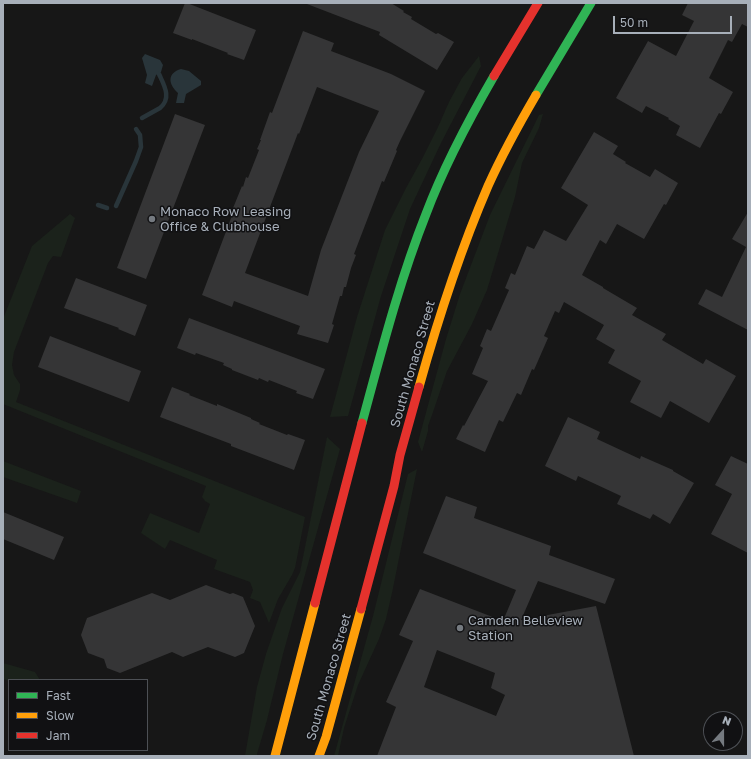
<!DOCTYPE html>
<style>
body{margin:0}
#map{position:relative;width:751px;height:759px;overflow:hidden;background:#171717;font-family:"Golos Text",sans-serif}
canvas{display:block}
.frame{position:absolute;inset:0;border:4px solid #a7afb9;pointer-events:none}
.legend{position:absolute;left:8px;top:679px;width:140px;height:72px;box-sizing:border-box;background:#111113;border:1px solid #4d5055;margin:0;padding:5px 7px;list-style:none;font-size:12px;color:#a7afb9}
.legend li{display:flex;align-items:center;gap:8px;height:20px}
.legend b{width:20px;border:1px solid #4d5055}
.north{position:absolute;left:703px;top:711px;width:40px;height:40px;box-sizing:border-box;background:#111113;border:1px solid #4d5055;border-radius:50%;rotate:21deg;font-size:11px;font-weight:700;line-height:16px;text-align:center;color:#a7afb9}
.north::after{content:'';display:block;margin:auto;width:14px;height:18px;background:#757a80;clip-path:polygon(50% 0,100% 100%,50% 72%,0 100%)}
.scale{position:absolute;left:613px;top:16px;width:119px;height:18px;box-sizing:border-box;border:2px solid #a7afb9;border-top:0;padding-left:5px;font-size:12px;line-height:14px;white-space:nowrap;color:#a7afb9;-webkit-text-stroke:3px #111113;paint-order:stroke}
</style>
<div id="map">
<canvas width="751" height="759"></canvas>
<div class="frame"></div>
<ul class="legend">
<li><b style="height:5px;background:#30b455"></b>Fast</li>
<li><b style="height:5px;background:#ff9f0a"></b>Slow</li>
<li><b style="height:5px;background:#e5322d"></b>Jam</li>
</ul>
<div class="north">N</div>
<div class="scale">50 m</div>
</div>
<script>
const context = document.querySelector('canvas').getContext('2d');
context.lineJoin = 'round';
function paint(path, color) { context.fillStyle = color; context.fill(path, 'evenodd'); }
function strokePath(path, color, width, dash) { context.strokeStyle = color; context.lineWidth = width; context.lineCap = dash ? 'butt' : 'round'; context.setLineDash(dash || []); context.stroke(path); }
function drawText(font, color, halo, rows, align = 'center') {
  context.font = font + ' "Golos Text",sans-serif'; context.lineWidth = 3; context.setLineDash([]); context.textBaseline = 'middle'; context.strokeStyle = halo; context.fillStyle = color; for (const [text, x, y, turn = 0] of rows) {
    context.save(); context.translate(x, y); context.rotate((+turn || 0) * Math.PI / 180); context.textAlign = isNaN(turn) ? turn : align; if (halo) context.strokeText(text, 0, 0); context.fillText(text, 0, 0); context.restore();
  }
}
paint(new Path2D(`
 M 479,56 L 481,66 L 441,143 L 410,209 L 381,296 L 348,416 L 330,417 L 357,317 L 385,230 L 406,188 L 422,159 L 438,127 L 449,102 L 462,78 Z
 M 543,114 L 539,128 L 522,163 L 515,197 L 487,290 L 472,324 L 447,371 L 432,415 L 428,426 L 428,431 L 422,452 L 418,442 L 446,339 L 460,294 L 490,215 L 539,115 Z
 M 70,214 L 75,218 L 61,257 L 53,256 L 48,263 L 14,352 L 12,365 L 14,375 L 20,384 L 20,390 L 16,402 L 305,517 L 295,568 L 292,575 L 278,599 L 269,623 L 260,602 L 250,598 L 253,590 L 250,582 L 214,569 L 217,560 L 170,540 L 165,549 L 141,533 L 150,513 L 199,533 L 210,504 L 205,501 L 202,497 L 206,486 L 3,404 L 3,319 L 32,246 Z
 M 327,437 L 340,449 L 283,654 L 267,720 L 257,754 L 257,756 L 245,756 L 257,687 L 266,654 L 282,608 L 300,572 Z
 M 3,461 L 81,491 L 77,503 L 3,477 Z
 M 417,469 L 392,593 L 386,619 L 379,639 L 358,685 L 344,728 L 338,756 L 334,756 L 373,616 L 408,474 Z
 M 3,663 L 35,672 L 40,680 L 9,680 L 9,681 L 3,679 Z`), '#1b221b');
paint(new Path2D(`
 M 145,54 L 160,60 L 163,65 L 161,72 L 156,75 L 152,86 L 145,83 L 147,75 L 142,58 Z
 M 181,69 L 189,71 L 201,81 L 201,85 L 186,94 L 184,103 L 176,103 L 178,93 C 168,84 167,73 181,69 Z`), '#29353a');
strokePath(new Path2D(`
 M 142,118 L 160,108 C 172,98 164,85 159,74
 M 98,205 L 107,208
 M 116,206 L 136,161 L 141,147 L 140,135 L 136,129`), '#29353a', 4.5);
paint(new Path2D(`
 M 185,3 L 187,3 L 256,30 L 244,60 L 227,54 L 228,53 L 192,39 L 192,40 L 173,33 Z
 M 307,3 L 391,3 L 404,11 L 403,12 L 412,17 L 411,19 L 436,34 L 438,33 L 454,42 L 437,70 L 379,35 L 380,32 L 307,4 Z
 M 688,3 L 748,3 L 748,27 L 742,24 L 732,42 L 728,40 L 709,78 L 733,92 L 721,114 L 719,113 L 700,148 L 676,135 L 680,126 L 668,119 L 669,118 L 646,106 L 642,113 L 616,98 L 648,41 L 676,56 L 694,21 L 682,15 Z
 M 303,31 L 334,43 L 331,51 L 391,74 L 425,91 L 400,141 L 396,150 L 397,151 L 384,182 L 382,181 L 354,254 L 356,255 L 351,268 L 346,287 L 344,287 L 342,296 L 340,296 L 332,324 L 334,325 L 328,343 L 297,334 L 300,326 L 234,301 L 232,307 L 202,295 L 233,213 L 231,213 L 242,186 L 243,187 L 246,177 L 248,178 L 259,150 L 257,149 L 261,140 L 260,140 L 270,112 L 272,113 ZM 317,87 L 379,111 L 359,152 L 321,250 L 308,296 L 245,273 L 298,133 L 299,134 Z
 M 175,114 L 205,125 L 146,279 L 117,268 Z
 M 594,132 L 618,146 L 613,154 L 626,162 L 625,163 L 650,177 L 655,169 L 678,183 L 666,205 L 664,204 L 644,239 L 617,224 L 606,244 L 600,240 L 582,275 L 603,287 L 603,288 L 637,308 L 632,315 L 666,334 L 662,340 L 703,364 L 706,359 L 736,376 L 709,423 L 670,401 L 661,418 L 630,402 L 641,381 L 608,363 L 615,350 L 596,339 L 604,325 L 564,302 L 559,313 L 555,311 L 544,336 L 548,338 L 534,370 L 532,369 L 521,395 L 517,393 L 503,422 L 499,420 L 485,452 L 456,439 L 463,425 L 464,426 L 488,381 L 472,374 L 483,348 L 480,346 L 487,329 L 491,331 L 509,290 L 505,288 L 511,273 L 515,275 L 527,246 L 534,249 L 544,230 L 566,241 L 588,205 L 561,188 Z
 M 748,212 L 748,330 L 698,304 L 706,289 L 722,297 L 746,247 L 732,239 Z
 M 76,278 L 147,305 L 135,336 L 118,329 L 119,328 L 64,308 Z
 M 189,318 L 325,369 L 313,399 L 296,393 L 297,391 L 269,380 L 268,382 L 259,378 L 258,380 L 232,370 L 232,369 L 223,365 L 224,363 L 196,353 L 195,355 L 177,348 Z
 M 50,336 L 141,371 L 129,402 L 38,367 Z
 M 172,387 L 190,394 L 189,395 L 217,406 L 217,404 L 251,418 L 251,419 L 260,423 L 259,424 L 287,435 L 288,434 L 305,440 L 294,470 L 231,446 L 231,444 L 160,417 Z
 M 568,417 L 600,432 L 597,439 L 640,459 L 641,456 L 673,470 L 673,471 L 694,483 L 670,524 L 653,514 L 650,519 L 617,504 L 621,496 L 578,476 L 576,481 L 545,466 Z
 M 731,456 L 748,464 L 748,553 L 711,534 L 732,494 L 715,485 Z
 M 446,496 L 477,507 L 474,518 L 551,546 L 549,555 L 615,579 L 605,604 L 538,581 L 521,620 L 596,606 L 634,756 L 377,756 L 396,707 L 386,702 L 413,641 L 399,635 L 420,589 L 503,621 L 516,590 L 423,553 ZM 437,650 L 495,673 L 491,688 L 505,695 L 496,716 L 424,687 Z
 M 3,512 L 64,537 L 54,560 L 3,539 Z
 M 206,585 L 230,594 L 233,593 L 243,597 L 255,626 L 244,653 L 235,657 L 208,647 L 183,657 L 172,652 L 120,673 L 107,668 L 104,659 L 88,653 L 81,635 L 87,618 L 152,593 L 170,600 Z`), '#353536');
strokePath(new Path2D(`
 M 536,95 L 591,3
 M 362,423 C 381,353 399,282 426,214 C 444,166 468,121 494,76`), '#30b455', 9);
strokePath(new Path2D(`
 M 419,387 C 438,319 460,251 488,186 C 502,155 519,124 536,95
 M 275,756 L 315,603
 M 319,756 L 326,737 L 361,609`), '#ff9f0a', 9);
strokePath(new Path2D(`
 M 494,76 L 538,3
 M 315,603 L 362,423
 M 361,609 L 394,486 L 400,455 L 419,387`), '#e5322d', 9);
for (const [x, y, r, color] of [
 [152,219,4,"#757a80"],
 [460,628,4,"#757a80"]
]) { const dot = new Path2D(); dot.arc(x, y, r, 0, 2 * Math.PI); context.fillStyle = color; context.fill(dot); strokePath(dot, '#111113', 1.5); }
drawText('13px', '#a7afb9', '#111113', [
 ["Monaco Row Leasing",160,212],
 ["Office & Clubhouse",160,227],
 ["Camden Belleview",468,621],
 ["Station",468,636]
], 'left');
drawText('13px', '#a7afb9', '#111113', [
 ["South Monaco Street",413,364,-74],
 ["South Monaco Street",329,677,-74]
]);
</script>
